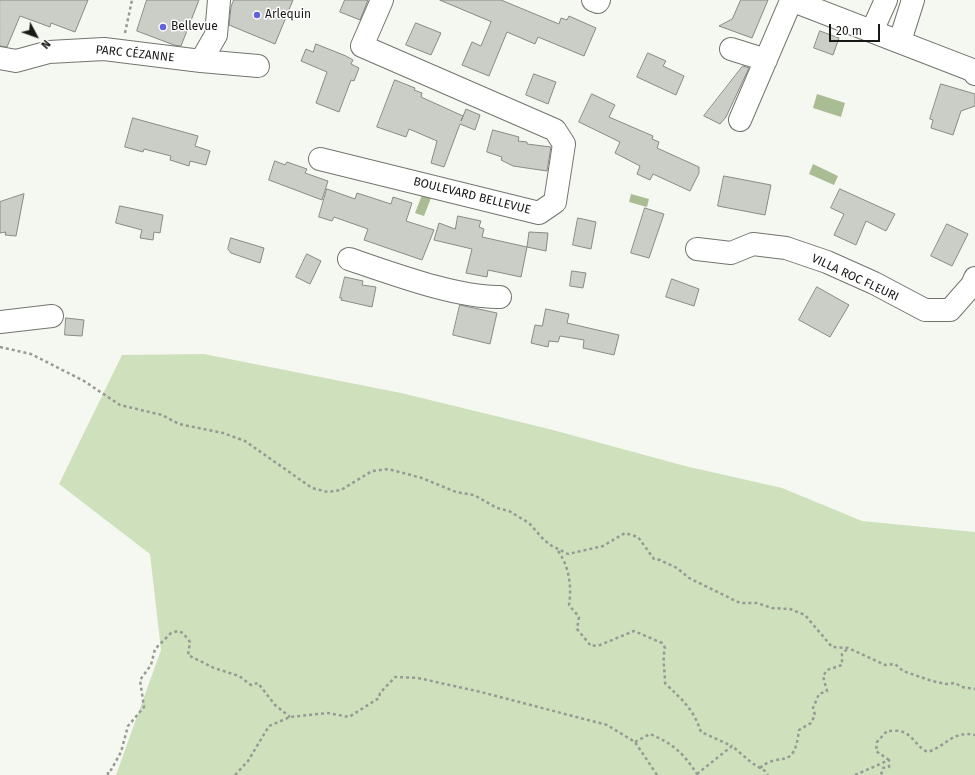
<!DOCTYPE html>
<meta charset="utf-8">
<style>
body{margin:0}
#map{position:relative;width:975px;height:775px;overflow:hidden;background:#f4f8f0;font-family:"Fira Sans",sans-serif}
canvas{display:block}
.north{position:absolute;left:16px;top:16px;width:40px;height:40px;-webkit-text-stroke:3px #fff;paint-order:stroke;rotate:131deg;font-size:11px;font-weight:700;line-height:16px;text-align:center;color:#171916}
.north::after{content:'';display:block;margin:auto;width:14px;height:18px;background:#171916;clip-path:polygon(50% 0,100% 100%,50% 72%,0 100%)}
.scale{position:absolute;left:829px;top:24px;width:51px;height:18px;box-sizing:border-box;border:2px solid #171916;border-top:0;padding-left:5px;font-size:12px;line-height:14px;white-space:nowrap;color:#171916;-webkit-text-stroke:3px #fff;paint-order:stroke}
</style>
<div id="map">
<canvas width="975" height="775"></canvas>
<div class="north">N</div>
<div class="scale">20 m</div>
</div>
<script>
const context = document.querySelector('canvas').getContext('2d');
context.lineJoin = 'round';
function paint(path, color) { context.fillStyle = color; context.fill(path, 'evenodd'); }
function strokePath(path, color, width, dash) { context.strokeStyle = color; context.lineWidth = width; context.lineCap = dash ? 'butt' : 'round'; context.setLineDash(dash || []); context.stroke(path); }
function drawText(font, color, halo, rows, align = 'center') {
  context.font = font + ' "Fira Sans",sans-serif'; context.lineWidth = 3; context.setLineDash([]); context.textBaseline = 'middle'; context.strokeStyle = halo; context.fillStyle = color; for (const [text, x, y, turn = 0] of rows) {
    context.save(); context.translate(x, y); context.rotate((+turn || 0) * Math.PI / 180); context.textAlign = isNaN(turn) ? turn : align; if (halo) context.strokeText(text, 0, 0); context.fillText(text, 0, 0); context.restore();
  }
}
paint(new Path2D(`
 M 204,354 L 401,393 L 549,429 L 685,466 L 782,488 L 862,521 L 975,532 L 975,775 L 116,775 L 161,650 L 150,554 L 59,484 L 122,355 Z`), '#cfe0bc');
paint(new Path2D(`
 M 817,94 L 845,103 L 841,117 L 813,108 Z
 M 813,164 L 838,176 L 834,185 L 809,174 Z
 M 631,194 L 649,199 L 647,207 L 629,202 Z
 M 422,195 L 431,198 L 424,216 L 415,213 Z`), '#aabc94');
const building = new Path2D(`
 M 0,0 L 88,0 L 75,32 L 51,23 L 50,27 L 20,16 L 7,47 L 0,46 Z
 M 147,0 L 199,0 L 181,46 L 174,45 L 137,31 Z
 M 234,0 L 293,0 L 275,44 L 229,25 L 231,7 Z
 M 345,0 L 368,0 L 360,20 L 340,12 Z
 M 440,0 L 501,0 L 559,24 L 561,18 L 567,20 L 569,16 L 596,28 L 584,56 L 538,37 L 535,44 L 507,32 L 489,76 L 462,65 L 472,42 L 481,46 L 491,22 Z
 M 741,0 L 768,0 L 752,38 L 719,26 L 732,19 Z
 M 416,23 L 441,33 L 431,55 L 406,45 Z
 M 820,31 L 839,38 L 833,55 L 814,48 Z
 M 316,44 L 346,56 L 353,60 L 351,64 L 359,68 L 354,81 L 351,80 L 339,112 L 316,103 L 327,72 L 301,61 L 306,49 L 313,52 Z
 M 648,53 L 666,61 L 663,66 L 684,76 L 676,95 L 637,77 Z
 M 743,66 L 749,68 L 726,117 L 720,124 L 704,116 Z
 M 534,74 L 556,82 L 548,104 L 526,95 Z
 M 395,80 L 415,88 L 414,90 L 422,93 L 421,97 L 463,116 L 461,121 L 466,109 L 480,115 L 475,130 L 460,124 L 444,167 L 431,163 L 437,141 L 409,129 L 406,137 L 377,127 Z
 M 941,84 L 975,94 L 975,106 L 961,111 L 953,135 L 931,128 L 933,120 L 930,119 Z
 M 592,94 L 615,105 L 609,117 L 653,136 L 652,139 L 659,142 L 657,148 L 699,167 L 699,173 L 690,191 L 653,174 L 650,180 L 637,174 L 640,166 L 615,153 L 620,142 L 579,122 Z
 M 133,118 L 198,136 L 195,146 L 210,151 L 206,165 L 190,161 L 189,166 L 170,160 L 171,156 L 144,149 L 143,152 L 125,147 Z
 M 493,130 L 519,137 L 518,141 L 527,142 L 527,144 L 551,147 L 547,171 L 513,166 L 501,160 L 502,157 L 487,152 Z
 M 275,161 L 285,165 L 287,162 L 307,169 L 305,173 L 328,181 L 322,200 L 269,180 Z
 M 724,176 L 771,185 L 765,215 L 718,206 Z
 M 327,189 L 355,199 L 357,193 L 391,204 L 393,197 L 412,203 L 406,221 L 434,230 L 422,260 L 364,240 L 368,229 L 334,217 L 332,221 L 319,217 Z
 M 840,189 L 895,214 L 886,231 L 866,221 L 856,245 L 834,235 L 844,214 L 831,208 Z
 M 24,194 L 16,236 L 5,235 L 6,232 L 0,233 L 0,202 Z
 M 120,206 L 163,215 L 160,233 L 154,232 L 153,240 L 140,238 L 142,230 L 116,223 Z
 M 645,208 L 664,214 L 649,258 L 631,253 Z
 M 458,216 L 481,221 L 479,227 L 484,229 L 482,237 L 527,247 L 529,232 L 548,233 L 546,251 L 527,247 L 521,277 L 488,270 L 487,277 L 466,273 L 472,249 L 434,240 L 439,223 L 455,229 Z
 M 578,218 L 596,222 L 591,249 L 573,245 Z
 M 947,224 L 968,234 L 952,266 L 931,256 Z
 M 231,238 L 264,248 L 260,263 L 231,253 L 228,249 Z
 M 307,254 L 321,261 L 310,284 L 296,277 Z
 M 572,271 L 586,273 L 583,288 L 570,286 Z
 M 345,277 L 363,281 L 362,285 L 376,287 L 372,307 L 341,300 L 342,298 L 340,298 Z
 M 672,279 L 699,289 L 694,306 L 666,297 Z
 M 817,287 L 849,305 L 830,337 L 799,320 Z
 M 460,305 L 497,313 L 490,344 L 453,335 Z
 M 546,309 L 569,314 L 567,323 L 619,335 L 614,355 L 583,348 L 584,340 L 560,336 L 558,342 L 549,341 L 548,347 L 531,343 L 535,325 L 542,326 Z
 M 66,318 L 84,320 L 82,336 L 65,335 Z`);
paint(building, '#cacec6');
strokePath(building, '#888b84', 1);
const minor = new Path2D(`
 M 593,0 L 598,2 L 599,0
 M 791,0 L 972,70 L 975,74
 M 872,31 L 886,0
 M 900,41 L 913,0
 M 731,49 L 766,60
 M 0,58 L 16,61 L 49,52 L 104,49 L 201,61 L 216,35 L 219,0
 M 201,61 L 258,66
 M 740,120 L 791,1
 M 320,159 L 539,213 L 555,202 L 564,144 L 555,130 L 362,46 L 382,0
 M 697,249 L 731,253 L 753,244 L 786,248 L 827,262 L 874,283 L 925,310 L 950,310 L 972,285 L 975,278
 M 349,259 C 391,273 457,298 500,297
 M 0,322 L 52,316`);
strokePath(minor, '#72756e', 24);
strokePath(new Path2D(`
 M 125,33 L 132,0
 M 0,347 L 31,354 L 84,381 L 120,405 L 162,415 L 179,424 L 223,433 L 245,441 L 312,488 L 328,492 L 341,490 L 372,471 L 388,469 L 422,478 L 456,492 L 474,495 L 497,508 L 509,511 L 529,523 L 544,540 L 552,546 L 568,554 L 603,546 L 625,533 L 638,537 L 654,559 L 660,560 L 677,568 L 689,578 L 740,603 L 757,603 L 772,608 L 790,609 L 805,615 L 832,647 L 848,648 L 885,665 L 895,664 L 903,671 L 932,681 L 946,684 L 955,683 L 962,687 L 975,689
 M 558,551 C 569,566 572,586 569,605 L 579,617 L 577,629 L 591,646 L 600,645 L 634,631 L 662,643 L 665,648 C 662,660 665,670 665,683 C 682,700 693,708 701,732 L 732,746
 M 635,742 L 650,734 C 674,744 683,753 697,774 L 696,775
 M 889,760 L 876,751 L 877,742 L 887,731 C 892,731 899,730 903,732 C 914,736 917,748 928,752 C 946,746 953,730 975,735
 M 760,768 C 780,750 794,773 799,730 L 811,723 L 815,715 L 813,708 L 819,694 L 827,691 L 823,676 L 827,670 L 842,665 L 842,654 L 848,648
 M 697,774 L 732,746 L 752,763 L 765,771 L 768,775
 M 108,775 L 108,771 L 111,770 L 121,752 L 128,726 L 144,707 L 140,680 L 151,665 L 155,649 L 171,633 L 178,631 L 183,633 L 190,642 L 188,655 L 214,668 L 239,676 L 251,685 L 258,683 L 275,705 L 290,717
 M 235,775 L 248,761 L 269,726 L 290,717 L 328,713 L 349,717 L 379,698 L 380,693 L 395,677 L 418,678 L 481,692 L 607,725 L 635,742 L 657,775
 M 855,775 L 889,760 L 889,767 L 883,768 L 881,775`), '#979a94', 2.5, [3, 3]);
strokePath(minor, '#fff', 22);
for (const [x, y, r, color] of [
 [257,15,4,"#6164dd"],
 [163,27,4,"#6164dd"]
]) { const dot = new Path2D(); dot.arc(x, y, r, 0, 2 * Math.PI); context.fillStyle = color; context.fill(dot); strokePath(dot, '#fff', 1.5); }
drawText('12px', '#171916', '#fff', [
 ["Arlequin",265,15],
 ["Bellevue",171,27]
], 'left');
drawText('12px', '#171916', '#fff', [
 ["PARC CÉZANNE",135,54,6],
 ["BOULEVARD BELLEVUE",472,196,14],
 ["VILLA ROC FLEURI",855,278,25]
]);
</script>
